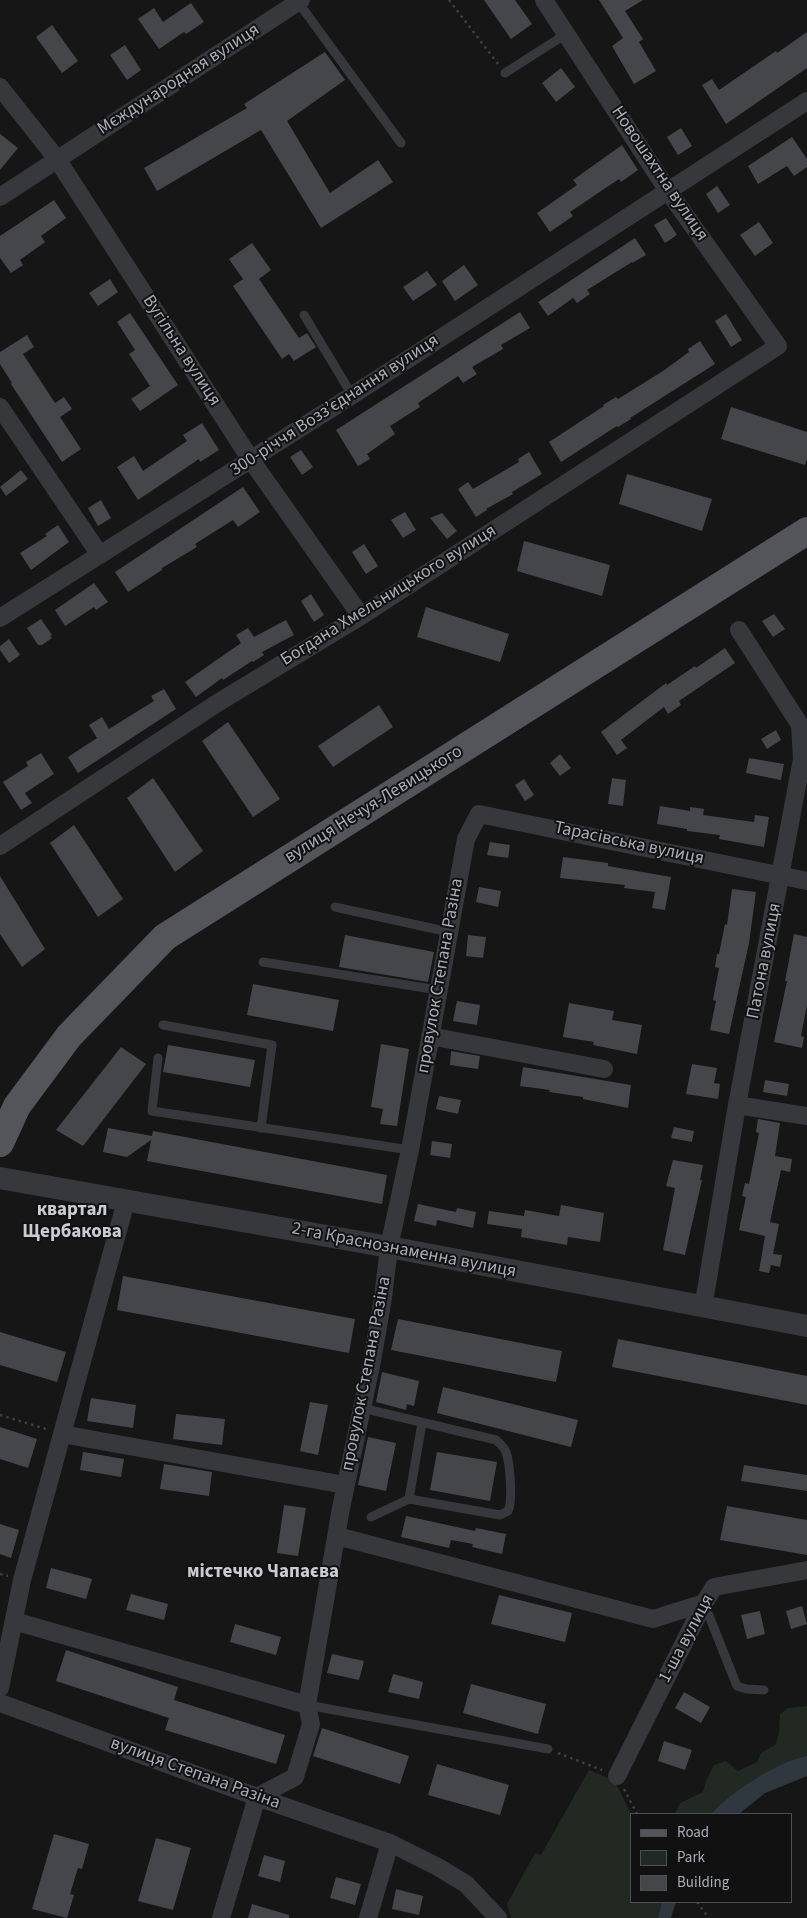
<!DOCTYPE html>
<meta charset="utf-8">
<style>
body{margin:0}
#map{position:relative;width:807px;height:1918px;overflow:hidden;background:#161617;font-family:"Source Sans 3",sans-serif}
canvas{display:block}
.legend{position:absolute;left:630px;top:1813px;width:162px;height:90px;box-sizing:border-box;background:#111112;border:1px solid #4e4f54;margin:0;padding:6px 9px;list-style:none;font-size:15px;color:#a9adb6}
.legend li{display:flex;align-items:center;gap:10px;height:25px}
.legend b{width:25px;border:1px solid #4e4f54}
</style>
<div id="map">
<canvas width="807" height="1918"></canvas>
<ul class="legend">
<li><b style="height:6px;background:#53555a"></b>Road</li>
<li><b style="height:14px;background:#222923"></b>Park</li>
<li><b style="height:14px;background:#45464a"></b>Building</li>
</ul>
</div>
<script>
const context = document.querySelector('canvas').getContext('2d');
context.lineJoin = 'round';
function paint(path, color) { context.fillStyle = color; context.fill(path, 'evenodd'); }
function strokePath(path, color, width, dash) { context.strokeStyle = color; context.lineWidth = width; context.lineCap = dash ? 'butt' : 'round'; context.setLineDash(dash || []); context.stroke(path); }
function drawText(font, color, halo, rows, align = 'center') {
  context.font = font + ' "Source Sans 3",sans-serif'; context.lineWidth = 4; context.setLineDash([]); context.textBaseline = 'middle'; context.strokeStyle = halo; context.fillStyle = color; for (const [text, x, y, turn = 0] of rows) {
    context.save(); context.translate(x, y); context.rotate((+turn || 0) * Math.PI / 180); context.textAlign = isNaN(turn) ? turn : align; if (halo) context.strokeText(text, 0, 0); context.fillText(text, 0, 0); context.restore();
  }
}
paint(new Path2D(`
 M 807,1706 L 807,1756 C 780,1760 730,1794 711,1814 L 675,1814 L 680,1803 L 703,1792 L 706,1781 L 714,1765 L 726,1761 L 738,1771 L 757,1762 L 761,1753 L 775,1745 L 779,1734 L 780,1714 L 788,1708 Z
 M 589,1770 L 615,1781 L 631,1814 L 631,1902 L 663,1902 L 658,1918 L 511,1918 L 507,1904 L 535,1853 L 541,1855 Z`), '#222923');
paint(new Path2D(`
 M 807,1756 L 807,1776 L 765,1793 L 739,1814 L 711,1814 C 731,1792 778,1761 807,1756 Z
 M 662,1902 L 676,1902 L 671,1918 L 658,1918 Z`), '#30383f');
paint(new Path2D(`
 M 484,0 L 515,0 L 532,24 L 511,39 Z
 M 599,0 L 643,0 L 625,11 L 643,39 L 639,42 L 656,71 L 634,84 L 612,46 L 623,38 Z
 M 191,3 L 204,22 L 186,34 L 184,32 L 159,49 L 138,19 L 154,8 L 163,22 Z
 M 52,25 L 78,61 L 62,73 L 36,37 Z
 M 807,32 L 807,68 L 726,124 L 702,85 L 712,79 L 719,90 L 776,51 L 777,53 Z
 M 125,45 L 141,70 L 127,80 L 110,55 Z
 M 325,52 L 345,80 L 287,121 L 330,193 L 378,160 L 393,182 L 321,228 L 261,130 L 157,191 L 144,168 L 247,108 L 244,104 Z
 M 561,68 L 575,87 L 556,102 L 542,83 Z
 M 681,128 L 692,146 L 678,155 L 667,137 Z
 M 0,134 L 18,148 L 0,170 Z
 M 792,137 L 807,159 L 807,167 L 794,176 L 787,166 L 758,184 L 748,166 Z
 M 622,145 L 638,170 L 621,182 L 619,179 L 570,212 L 573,216 L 550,232 L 537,213 L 577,185 L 573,180 Z
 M 717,186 L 730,205 L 718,213 L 706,194 Z
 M 54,200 L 66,218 L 41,236 L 45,242 L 20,260 L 23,265 L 11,273 L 0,258 L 0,236 Z
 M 666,218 L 677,235 L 665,243 L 654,225 Z
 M 759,222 L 773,243 L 755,256 L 740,235 Z
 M 635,238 L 646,255 L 632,263 L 632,262 L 587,290 L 590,294 L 577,303 L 573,298 L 548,316 L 538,302 Z
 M 252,243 L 271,270 L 259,279 L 299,338 L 307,333 L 316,347 L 294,361 L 289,354 L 282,359 L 233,286 L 243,279 L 229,259 Z
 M 464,265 L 478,285 L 455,301 L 442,281 Z
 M 427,271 L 437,285 L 413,301 L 403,287 Z
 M 110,279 L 118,292 L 98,306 L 89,293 Z
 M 520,312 L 530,328 L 501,345 L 503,349 L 472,367 L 477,374 L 463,383 L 458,376 L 418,403 L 420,407 L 390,426 L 395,434 L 367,454 L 370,459 L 358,466 L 336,430 Z
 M 130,313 L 178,385 L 140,411 L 131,399 L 150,386 L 129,354 L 135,350 L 117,322 Z
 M 726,314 L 742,340 L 731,347 L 715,321 Z
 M 27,335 L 34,347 L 23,354 L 55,403 L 64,397 L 72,409 L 60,417 L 81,449 L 62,462 L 11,384 L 12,383 L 0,364 L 0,352 Z
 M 700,341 L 715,364 L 630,418 L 631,419 L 618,427 L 617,426 L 561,462 L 549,442 L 604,406 L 603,405 L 616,397 L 618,399 L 663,371 L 689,352 L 688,349 Z
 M 731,407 L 807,432 L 807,459 L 805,465 L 721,439 Z
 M 202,423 L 219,450 L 200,462 L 199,459 L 138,500 L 117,467 L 134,456 L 143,471 L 187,441 L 183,435 Z
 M 301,450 L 313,467 L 302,475 L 290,457 Z
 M 529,452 L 542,474 L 512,492 L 513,494 L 486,509 L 487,510 L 476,517 L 458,489 L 468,482 L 473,489 L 519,462 L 518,459 Z
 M 21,470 L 28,479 L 6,496 L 0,487 Z
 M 627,474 L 712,499 L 702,531 L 619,504 Z
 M 243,487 L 260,512 L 238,527 L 233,520 L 195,544 L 197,547 L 162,568 L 162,570 L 128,592 L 115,572 Z
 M 101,500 L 111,518 L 98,526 L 88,508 Z
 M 405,512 L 416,530 L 403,538 L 391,520 Z
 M 442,513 L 457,531 L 447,539 L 430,518 Z
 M 58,525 L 69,542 L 31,570 L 20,553 L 47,536 L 45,534 Z
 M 524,541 L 610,565 L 602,596 L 517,571 Z
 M 364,544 L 378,566 L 366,574 L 352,552 Z
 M 94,583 L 108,602 L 96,610 L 94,607 L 65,626 L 55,610 Z
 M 311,594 L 324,615 L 314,622 L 301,601 Z
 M 426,607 L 509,634 L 500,662 L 417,637 Z
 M 774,614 L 785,629 L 773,637 L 762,621 Z
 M 41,619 L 52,635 L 50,636 L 52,638 L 42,645 L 38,645 L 27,628 Z
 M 286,620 L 294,635 L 262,652 L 264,655 L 253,662 L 252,661 L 223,680 L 222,678 L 196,697 L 185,682 L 241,643 L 236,635 L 248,628 L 254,637 Z
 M 9,639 L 20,655 L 9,663 L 0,650 L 0,646 Z
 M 725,648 L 735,663 L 679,701 L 681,705 L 668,714 L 664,707 L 621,740 L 627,748 L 617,755 L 601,732 L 666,683 L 667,685 L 695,666 L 696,668 Z
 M 164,689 L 176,709 L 78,773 L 68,757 L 97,738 L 89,725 L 102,717 L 109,729 L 154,701 L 151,696 Z
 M 379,705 L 393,727 L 333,767 L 318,746 Z
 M 228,722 L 280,799 L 253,817 L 202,741 Z
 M 776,730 L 781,740 L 767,749 L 761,739 Z
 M 41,753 L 54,774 L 25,793 L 32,803 L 21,810 L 3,782 L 28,766 L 26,762 Z
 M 560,754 L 571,768 L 560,776 L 550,763 Z
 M 749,758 L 784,764 L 781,780 L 746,773 Z
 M 153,778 L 203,851 L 175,872 L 127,798 Z
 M 612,778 L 626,780 L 623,806 L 608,804 Z
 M 524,779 L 534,795 L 525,801 L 515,785 Z
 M 660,806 L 690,811 L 690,807 L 704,809 L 703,815 L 754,822 L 755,815 L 769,817 L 764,847 L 719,839 L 720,835 L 687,831 L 687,829 L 657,824 Z
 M 74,825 L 123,899 L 98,917 L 50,843 Z
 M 490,842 L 510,845 L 508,858 L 487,855 Z
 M 563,857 L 608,863 L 608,866 L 671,877 L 665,910 L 652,908 L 655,892 L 624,888 L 625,885 L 560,878 Z
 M 0,876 L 45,949 L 22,967 L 0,934 Z
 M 479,887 L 501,891 L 498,907 L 476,902 Z
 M 732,889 L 756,892 L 749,943 L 729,1034 L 710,1030 L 716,1001 L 713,1000 L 719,968 L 715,967 L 717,954 L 719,954 L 725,924 L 727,925 Z
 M 794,934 L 807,937 L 807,1005 L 801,1036 L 804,1037 L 802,1048 L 774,1042 L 787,981 L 785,981 Z
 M 345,935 L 434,952 L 428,982 L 339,967 Z
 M 468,935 L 486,937 L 483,958 L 466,956 Z
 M 253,984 L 339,1000 L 333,1031 L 247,1015 Z
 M 457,1001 L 480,1005 L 477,1025 L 453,1021 Z
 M 569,1003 L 614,1011 L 612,1020 L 642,1025 L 637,1054 L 593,1045 L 594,1042 L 563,1037 Z
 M 381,1044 L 409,1049 L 397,1126 L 380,1124 L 383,1109 L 371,1107 Z
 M 168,1045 L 255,1060 L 250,1087 L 163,1072 Z
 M 121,1047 L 146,1064 L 83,1146 L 56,1130 Z
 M 451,1051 L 480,1056 L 478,1069 L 450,1065 Z
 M 692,1064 L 717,1068 L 714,1083 L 720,1084 L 718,1099 L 686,1094 Z
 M 523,1067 L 631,1085 L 628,1108 L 583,1099 L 583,1097 L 549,1092 L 550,1090 L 520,1086 Z
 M 765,1080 L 789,1084 L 787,1096 L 763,1092 Z
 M 439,1096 L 461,1100 L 458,1114 L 436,1109 Z
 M 758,1119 L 780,1123 L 775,1156 L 792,1159 L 790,1172 L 781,1170 L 770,1222 L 779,1224 L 773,1254 L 782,1255 L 780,1267 L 771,1265 L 769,1273 L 759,1271 L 765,1236 L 739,1230 L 746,1197 L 742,1196 L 745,1183 L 749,1184 L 759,1133 L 756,1132 Z
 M 674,1127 L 694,1131 L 692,1142 L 671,1138 Z
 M 108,1128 L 152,1136 L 153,1131 L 387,1175 L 382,1204 L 147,1161 L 151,1140 L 127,1157 L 103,1152 Z
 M 432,1141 L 452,1144 L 450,1158 L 430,1155 Z
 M 673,1160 L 703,1165 L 700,1180 L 702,1180 L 685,1255 L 663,1250 L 675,1188 L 666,1186 Z
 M 418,1204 L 456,1212 L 457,1208 L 476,1212 L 473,1228 L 437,1220 L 436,1226 L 414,1221 Z
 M 561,1205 L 604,1213 L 600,1242 L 568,1237 L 567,1245 L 521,1237 L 522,1229 L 487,1224 L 489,1211 L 524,1216 L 525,1210 L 559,1216 Z
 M 123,1276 L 355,1319 L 349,1353 L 117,1310 Z
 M 398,1319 L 562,1351 L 556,1382 L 391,1350 Z
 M 0,1332 L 66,1352 L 57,1382 L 0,1365 Z
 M 618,1339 L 807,1376 L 807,1405 L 612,1367 Z
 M 382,1372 L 419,1381 L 414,1406 L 407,1404 L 406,1410 L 376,1402 Z
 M 443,1387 L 578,1420 L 571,1447 L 437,1413 Z
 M 91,1398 L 136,1405 L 133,1428 L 87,1421 Z
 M 310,1402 L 328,1405 L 318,1455 L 300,1451 Z
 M 176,1414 L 225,1419 L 222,1445 L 173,1439 Z
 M 0,1427 L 37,1439 L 28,1468 L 0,1459 Z
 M 368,1437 L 396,1443 L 386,1491 L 358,1485 Z
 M 83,1452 L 124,1459 L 121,1477 L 80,1470 Z
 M 437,1452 L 497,1462 L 490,1501 L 430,1490 Z
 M 164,1464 L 212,1472 L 209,1496 L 160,1489 Z
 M 744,1465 L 807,1475 L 807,1491 L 741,1481 Z
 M 284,1505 L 306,1508 L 298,1556 L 277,1553 Z
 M 727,1506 L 807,1520 L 807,1555 L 720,1540 Z
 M 406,1516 L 475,1531 L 476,1528 L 506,1534 L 502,1554 L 472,1547 L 473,1544 L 451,1540 L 449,1548 L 401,1537 Z
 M 0,1524 L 19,1530 L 11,1558 L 0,1554 Z
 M 51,1568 L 92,1579 L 86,1599 L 46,1588 Z
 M 131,1594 L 168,1604 L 164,1620 L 126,1610 Z
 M 499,1595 L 572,1613 L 565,1642 L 491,1624 Z
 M 802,1606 L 807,1624 L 791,1629 L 786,1611 Z
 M 760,1611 L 765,1634 L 747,1639 L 741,1615 Z
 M 235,1624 L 281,1637 L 276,1655 L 230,1642 Z
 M 66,1650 L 178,1687 L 174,1700 L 285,1735 L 276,1764 L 165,1730 L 169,1718 L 56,1681 Z
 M 332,1654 L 364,1661 L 359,1680 L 327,1673 Z
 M 393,1674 L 423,1682 L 419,1699 L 388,1692 Z
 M 471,1684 L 546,1704 L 538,1734 L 463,1713 Z
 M 684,1692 L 710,1707 L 701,1723 L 675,1708 Z
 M 322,1728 L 409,1756 L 400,1784 L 313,1756 Z
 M 664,1741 L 692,1750 L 685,1770 L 658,1761 Z
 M 437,1764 L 509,1785 L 500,1815 L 428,1795 Z
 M 54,1834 L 89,1844 L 82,1869 L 78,1868 L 70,1894 L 74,1895 L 67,1918 L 32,1909 Z
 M 156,1838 L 191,1848 L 173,1910 L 138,1901 Z
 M 264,1855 L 285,1861 L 280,1882 L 258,1876 Z
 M 336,1877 L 361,1884 L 355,1905 L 330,1898 Z
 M 396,1889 L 423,1896 L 419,1915 L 392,1909 Z
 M 252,1904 L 289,1915 L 289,1918 L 248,1918 Z`), '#45464a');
strokePath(new Path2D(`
 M 449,0 L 498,64
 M 0,1415 L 46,1429
 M 0,1574 L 8,1576
 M 558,1753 L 602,1770
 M 624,1789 L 637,1814
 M 697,1902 L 709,1918`), '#3d3f43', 2.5, [2.5, 4]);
strokePath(new Path2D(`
 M 298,2 L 401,143
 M 505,73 L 566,34
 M 304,315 L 352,395
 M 335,907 L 449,932
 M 263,962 L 438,990
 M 163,1025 L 272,1045 L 261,1128
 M 158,1058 L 152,1111 L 410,1150
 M 362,1408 L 496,1440 C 500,1444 504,1447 506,1452 C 510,1463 513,1501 508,1511 L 500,1515 L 409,1499 L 422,1423
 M 371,1517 L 409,1499
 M 704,1603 L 737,1686 L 746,1689 L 764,1690
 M 307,1705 L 548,1749`), '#37383c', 9);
strokePath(new Path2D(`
 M 0,87 L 57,159 L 251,460 L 361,616
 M 0,197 L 301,0
 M 0,407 L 100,555
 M 0,618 L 348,398 L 807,101
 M 0,846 L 219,702 L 361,616 L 778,346 L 668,191 L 544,0
 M 430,1036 L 604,1069
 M 737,1105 L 807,1116
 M 703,1308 L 737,1105 L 802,759 L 800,725 L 739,630
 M 62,1434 L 345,1485
 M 337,1536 L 653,1619 L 704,1603
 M 14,1621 L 307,1705
 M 0,1688 L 22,1580 L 126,1201
 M 0,1703 L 257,1797 L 390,1843 L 438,1867 L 466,1884 L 498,1918
 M 617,1776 L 704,1603 L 714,1587 L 807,1570
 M 221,1918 L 257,1797 L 295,1777 L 311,1724 L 307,1705 L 341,1508 L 372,1361 L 383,1298 L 389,1247 L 410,1150 L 466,839 L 479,814 L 807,881
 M 368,1918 L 390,1843`), '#37383c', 18);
strokePath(new Path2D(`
 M 0,1178 L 389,1247 L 807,1326`), '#37383c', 22);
strokePath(new Path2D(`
 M 0,1143 L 17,1106 L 69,1036 L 165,937 L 807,531`), '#53555a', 28);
drawText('18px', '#a9adb6', '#111112', [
 ["Мєждународная вулиця",179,80,-33],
 ["Новошахтна вулиця",659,174,56],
 ["Вугільна вулиця",181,351,57],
 ["300-річчя Возз’єднання вулиця",335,406,-33],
 ["Богдана Хмельницького вулиця",389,596,-32],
 ["вулиця Нечуя-Левицького",374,805,-32],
 ["Тарасівська вулиця",629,844,12],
 ["Патона вулиця",765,961,-79],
 ["провулок Степана Разіна",441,976,-80],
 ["2-га Краснознаменна вулиця",404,1251,11],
 ["провулок Степана Разіна",367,1374,-79],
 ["1-ша вулиця",687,1639,-62],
 ["вулиця Степана Разіна",195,1774,20]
]);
drawText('bold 19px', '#caccd2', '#111112', [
 ["квартал",72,1211],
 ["Щербакова",72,1233],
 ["містечко Чапаєва",263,1573]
]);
</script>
